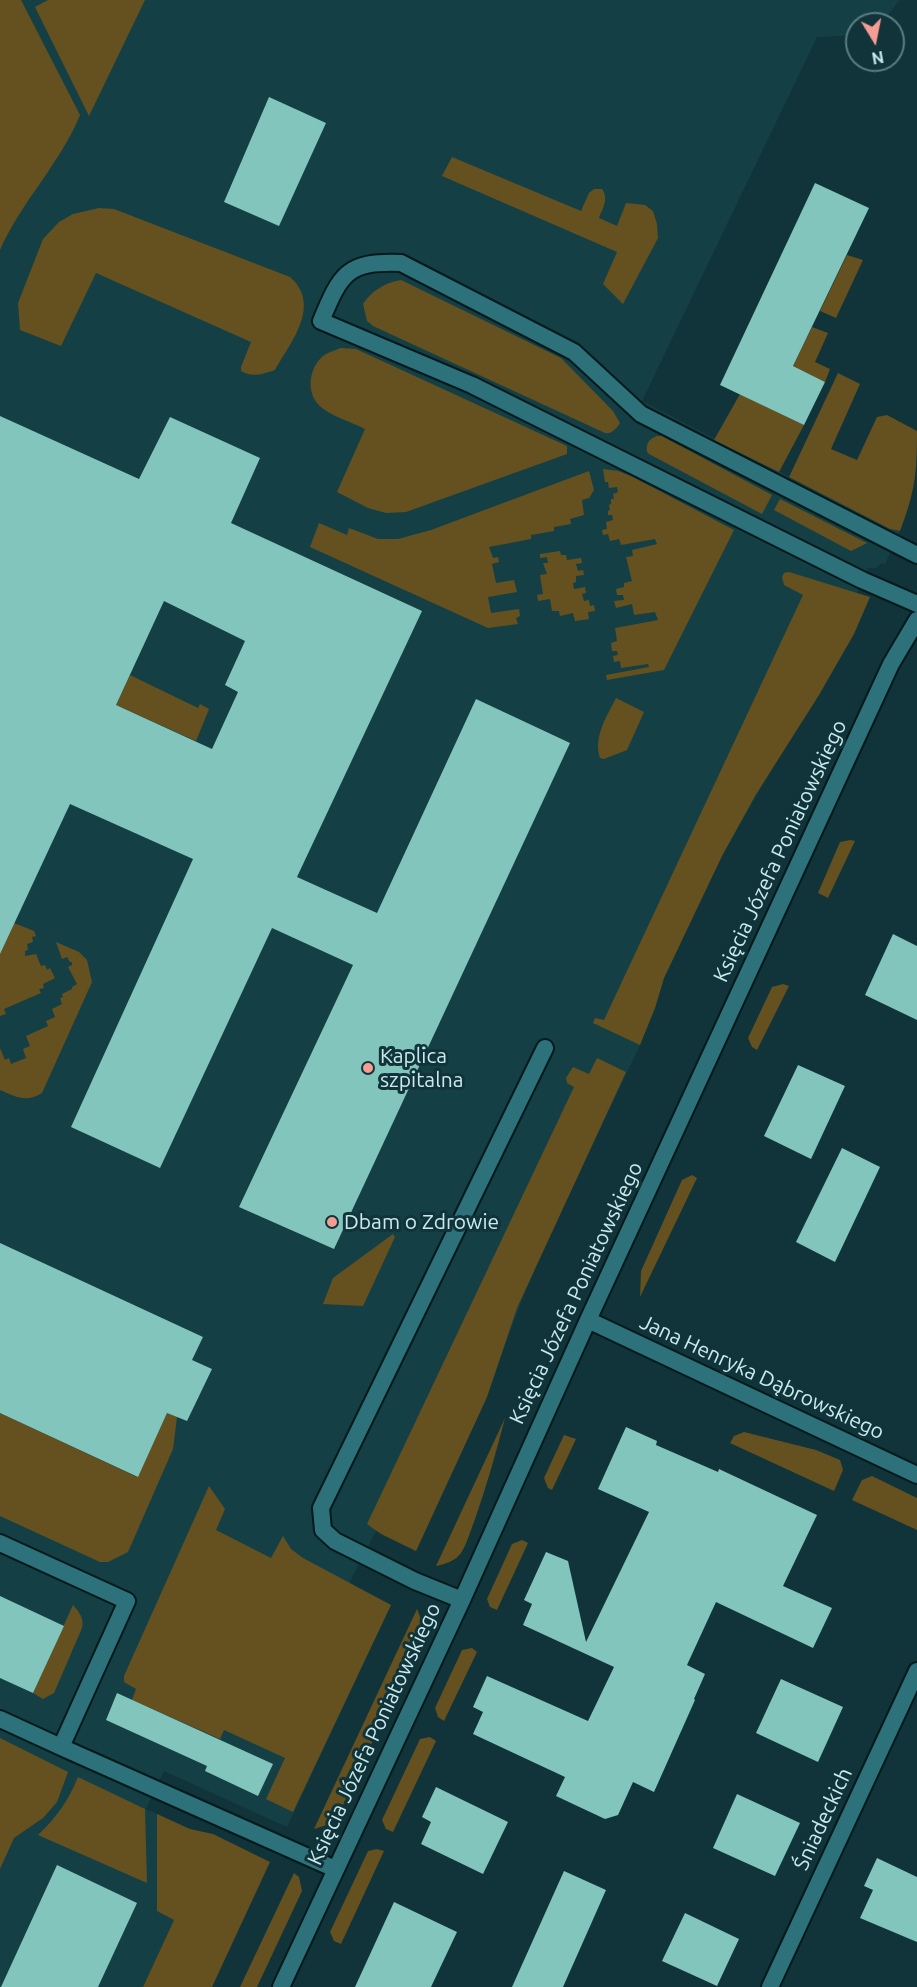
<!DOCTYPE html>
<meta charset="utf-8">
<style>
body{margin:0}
#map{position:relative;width:917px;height:1987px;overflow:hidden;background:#103439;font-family:Ubuntu,sans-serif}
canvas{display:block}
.north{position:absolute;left:845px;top:12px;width:60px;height:60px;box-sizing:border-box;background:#103439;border:2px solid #5a7d81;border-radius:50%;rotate:170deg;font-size:16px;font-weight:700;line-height:24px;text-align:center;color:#c9eaee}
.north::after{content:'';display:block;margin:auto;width:21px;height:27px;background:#f59c93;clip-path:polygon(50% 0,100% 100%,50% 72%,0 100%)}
</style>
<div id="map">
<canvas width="917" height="1987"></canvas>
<div class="north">N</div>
</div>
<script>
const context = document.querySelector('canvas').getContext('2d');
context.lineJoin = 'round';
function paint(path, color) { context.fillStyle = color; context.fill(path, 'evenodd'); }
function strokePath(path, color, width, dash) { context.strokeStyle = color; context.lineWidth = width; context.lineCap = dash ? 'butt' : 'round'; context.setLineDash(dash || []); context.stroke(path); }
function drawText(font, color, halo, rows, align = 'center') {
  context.font = font + ' Ubuntu,sans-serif'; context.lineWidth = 6; context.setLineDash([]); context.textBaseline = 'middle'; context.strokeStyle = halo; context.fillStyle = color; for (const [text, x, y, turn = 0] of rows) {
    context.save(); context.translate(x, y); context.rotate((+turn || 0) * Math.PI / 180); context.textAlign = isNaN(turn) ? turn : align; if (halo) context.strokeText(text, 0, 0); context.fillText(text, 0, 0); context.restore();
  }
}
paint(new Path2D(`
 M 0,0 L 900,0 L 887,16 L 872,24 L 857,24 L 857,31 L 842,36 L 817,37 L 642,401 L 890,529 L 900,531 L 885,564 L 882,563 L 876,568 L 868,568 L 857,593 L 870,597 L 722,856 L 664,978 L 655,1008 L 640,1045 L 539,1257 L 509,1334 L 487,1397 L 416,1551 L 376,1531 L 352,1577 L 350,1583 L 391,1605 L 287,1827 L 164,1771 L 146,1809 L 190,1829 L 174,1920 L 143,1987 L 0,1987 Z`), '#144045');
paint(new Path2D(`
 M 0,0 L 21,0 L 80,115 C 60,164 21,202 0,250 Z
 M 48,0 L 145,0 L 89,116 L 35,7 Z
 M 452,157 L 581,211 L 589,193 L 594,189 L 602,189 C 609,199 603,207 599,218 L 617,226 L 626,203 L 645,205 L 653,211 L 657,224 L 658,238 L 623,304 L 603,284 L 617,252 L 442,176 Z
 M 99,208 L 114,209 L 290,277 C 322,305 291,342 275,370 C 263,374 253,378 241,371 L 241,367 L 251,342 L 96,273 L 61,346 L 20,330 L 18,303 L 43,239 L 59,222 L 73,214 Z
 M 847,255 L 863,260 L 836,318 L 820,311 Z
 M 401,280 L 561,358 L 613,411 L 620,423 C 616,429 612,434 605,433 L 373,326 L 367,321 L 363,304 C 373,290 384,283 401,280 Z
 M 812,327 L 828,333 L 815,362 L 830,369 L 825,382 L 793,366 Z
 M 341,348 L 356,349 L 567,446 L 567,454 L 406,512 L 386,513 L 368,508 L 337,492 L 365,429 C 352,422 327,415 318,404 C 307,392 309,371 320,359 C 325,353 333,351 341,348 Z
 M 838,373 L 860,384 L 831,449 L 857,460 L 877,417 L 887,415 L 917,431 C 917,473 915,492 900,531 L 890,529 L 789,477 Z
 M 740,394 L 804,425 L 779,472 L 714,440 Z
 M 657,436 L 662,436 L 772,495 L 762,514 L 649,454 L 647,452 C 646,443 649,439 657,436 Z
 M 603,469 L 618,471 L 631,476 L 734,530 L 664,670 L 607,680 L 606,675 L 649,667 L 648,664 L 621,668 L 620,661 L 614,662 L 613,656 L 618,655 L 617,651 L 612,651 L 611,643 L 617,641 L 615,628 L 658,620 L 655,612 L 634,615 L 632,604 L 616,608 L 614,601 L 624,600 L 623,595 L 617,595 L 616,589 L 624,587 L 624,583 L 632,581 L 626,557 L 633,556 L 632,550 L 657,544 L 655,539 L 621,545 L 619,539 L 610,541 L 608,534 L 603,535 L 602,530 L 607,529 L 606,522 L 613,520 L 612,515 L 608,515 L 608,511 L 610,510 L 609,505 L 611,504 L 611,499 L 614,499 L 613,494 L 618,492 L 617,487 L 609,488 L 608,482 L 605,482 Z
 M 589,471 L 594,490 L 589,498 L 582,500 L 584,515 L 570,519 L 571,524 L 554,527 L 554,531 L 531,535 L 531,539 L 489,547 L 493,558 L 498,557 L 499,562 L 492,564 L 496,583 L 514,580 L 517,592 L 488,597 L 491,613 L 519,609 L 520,616 L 516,618 L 518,624 L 488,628 L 310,547 L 319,523 L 347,535 L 349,528 L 378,539 L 398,539 L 431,530 Z
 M 780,499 L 867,543 L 851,551 L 774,510 Z
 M 560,551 L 561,555 L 566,555 L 567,560 L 581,558 L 582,563 L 576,564 L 578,571 L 583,570 L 584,575 L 576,576 L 576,582 L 573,583 L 574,589 L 585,587 L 586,593 L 582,594 L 584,601 L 589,600 L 590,606 L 594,605 L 595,611 L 588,612 L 589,619 L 575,621 L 573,613 L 560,616 L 559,611 L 552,611 L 550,599 L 538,601 L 537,595 L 543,594 L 540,575 L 547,574 L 543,563 L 548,563 L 547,557 L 540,558 L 540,554 Z
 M 789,572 L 870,597 L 854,634 L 819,695 L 755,796 L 722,856 L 664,978 L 655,1008 L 640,1045 L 593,1023 L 595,1018 L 604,1020 L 803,595 L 784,585 L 782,577 L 784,573 Z
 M 130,675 L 198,708 L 200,704 L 209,709 L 196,741 L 116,705 Z
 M 616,698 L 644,712 L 627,750 L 604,759 L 600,758 C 593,737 607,716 616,698 Z
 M 850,840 L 855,841 L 828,898 L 818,893 L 840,842 Z
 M 14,923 L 34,931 L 36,936 L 32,937 L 33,942 L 27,944 L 28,950 L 25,951 L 25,956 L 36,954 L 41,966 L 45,965 L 47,970 L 50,968 L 55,978 L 43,984 L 44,988 L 39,989 L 41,993 L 4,1009 L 6,1014 L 0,1016 L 0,953 Z
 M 56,942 L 79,952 L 87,960 L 92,982 L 42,1093 C 26,1103 16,1097 0,1090 L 0,1048 L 5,1060 L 9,1058 L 11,1064 L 26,1058 L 23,1049 L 30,1046 L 26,1036 L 48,1026 L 46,1021 L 55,1017 L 52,1009 L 62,1004 L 60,998 L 63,997 L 62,994 L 72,989 L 72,987 L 77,984 L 68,967 L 72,965 L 72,962 L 70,962 L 67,957 L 62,959 Z
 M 783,984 L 789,986 L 757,1050 L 752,1047 L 748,1038 L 772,987 Z
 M 597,1058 L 626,1072 L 517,1308 L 487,1397 L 416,1551 L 381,1534 L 367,1524 L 574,1087 L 567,1083 L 566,1078 L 573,1067 L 589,1074 Z
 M 692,1175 L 697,1178 L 640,1297 L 641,1271 L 682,1180 Z
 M 393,1234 L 395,1237 L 363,1306 L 323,1304 L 333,1278 Z
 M 0,1413 L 137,1477 L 167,1413 L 177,1417 L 173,1449 L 128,1552 L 108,1562 L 100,1562 L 0,1516 Z
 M 505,1418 C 496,1453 486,1488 474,1522 C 470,1532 467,1544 461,1553 C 455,1561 446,1564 436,1566 Z
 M 744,1432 L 816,1450 L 840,1460 L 843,1470 L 834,1491 L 730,1443 L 734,1436 Z
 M 564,1435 L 576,1439 L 552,1490 L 548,1488 L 544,1478 Z
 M 872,1476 L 917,1498 L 917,1530 L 852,1500 L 862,1480 Z
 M 209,1486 L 225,1509 L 216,1530 L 271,1558 L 283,1536 L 291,1549 L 303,1558 L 391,1605 L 293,1812 L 266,1799 L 285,1758 L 224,1730 L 220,1739 L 132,1700 L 136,1689 L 124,1682 L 124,1676 Z
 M 522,1540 L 528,1543 L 497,1610 L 490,1607 L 487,1599 L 512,1544 Z
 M 73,1605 C 80,1613 84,1618 82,1628 L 54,1693 L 43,1699 L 33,1693 Z
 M 417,1609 L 423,1624 L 423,1633 L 337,1818 L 330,1824 L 314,1829 Z
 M 472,1648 L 477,1652 L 444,1721 L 438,1717 L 435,1708 L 462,1650 Z
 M 430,1737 L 436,1741 L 393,1832 L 386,1829 L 382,1820 L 420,1739 Z
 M 0,1738 L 68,1772 L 57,1802 L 43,1818 L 14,1838 L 0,1869 Z
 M 78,1777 L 145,1809 L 147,1883 L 38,1835 C 57,1817 68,1801 78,1777 Z
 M 157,1814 L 190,1829 L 213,1834 L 270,1862 L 212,1987 L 143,1987 L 174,1920 L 157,1911 Z
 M 377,1849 L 384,1851 L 341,1944 L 334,1941 L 330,1932 L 368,1851 Z
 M 294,1873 L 299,1877 L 302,1891 L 257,1987 L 240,1987 Z`), '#65501f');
paint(new Path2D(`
 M 269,97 L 326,123 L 279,226 L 224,202 Z
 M 815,183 L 869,208 L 793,366 L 825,382 L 804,425 L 720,385 Z
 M 0,416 L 139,479 L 170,417 L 260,458 L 231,523 L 422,611 L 297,877 L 377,913 L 476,699 L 570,743 L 334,1249 L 239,1207 L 353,965 L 272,928 L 160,1168 L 71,1127 L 193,859 L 70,804 L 0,954 ZM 164,601 L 245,641 L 225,685 L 238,692 L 212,749 L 116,705 Z
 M 893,934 L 917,946 L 917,1020 L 865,995 Z
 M 798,1065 L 845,1086 L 811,1159 L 764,1136 Z
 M 842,1148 L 880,1167 L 835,1262 L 796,1242 Z
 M 0,1243 L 203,1337 L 192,1360 L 212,1369 L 187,1421 L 167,1413 L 138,1477 L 0,1413 Z
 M 626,1427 L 657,1441 L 656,1445 L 718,1472 L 719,1469 L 817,1515 L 783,1586 L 832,1608 L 813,1648 L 716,1602 L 687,1665 L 705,1674 L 694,1699 L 695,1700 L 654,1792 L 633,1782 L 618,1815 L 605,1819 L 556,1796 L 565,1777 L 473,1734 L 483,1712 L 473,1707 L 487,1676 L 588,1721 L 614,1667 L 523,1625 L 532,1604 L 524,1600 L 546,1552 L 568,1561 L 586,1642 L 649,1512 L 598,1489 Z
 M 0,1596 L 64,1626 L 33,1693 L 0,1678 Z
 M 781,1679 L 843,1707 L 818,1762 L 756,1733 Z
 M 117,1693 L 273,1764 L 258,1796 L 205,1771 L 207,1766 L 106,1720 Z
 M 436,1787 L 508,1822 L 483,1874 L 421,1844 L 431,1822 L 422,1817 Z
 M 737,1794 L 800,1823 L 775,1876 L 713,1848 Z
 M 877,1858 L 917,1877 L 917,1942 L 860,1918 L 873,1890 L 864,1886 Z
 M 57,1865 L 137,1903 L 98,1987 L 1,1987 Z
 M 564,1871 L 606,1890 L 591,1924 L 563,1987 L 512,1987 Z
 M 394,1902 L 457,1932 L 431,1987 L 355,1987 Z
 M 685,1913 L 739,1939 L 717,1986 L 662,1961 Z`), '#82c5bd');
const minor = new Path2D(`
 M 917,555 L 641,414 L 574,352 L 401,263 C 347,261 341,273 321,321 L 472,385 L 862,580 L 917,604
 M 588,1320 L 917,1475
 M 0,1543 L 127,1601 L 61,1747 L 335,1869
 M 462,1600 L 415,1581 L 335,1541 L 323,1530 L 321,1508 L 545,1048
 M 0,1719 L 61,1747
 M 281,1987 L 462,1600 L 588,1320 L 891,664 L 917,620
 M 770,1987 L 917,1671`);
strokePath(minor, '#051a1d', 20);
strokePath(minor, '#2d727a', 16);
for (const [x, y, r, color] of [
 [368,1068,6,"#f59c93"],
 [332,1222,6,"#f59c93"]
]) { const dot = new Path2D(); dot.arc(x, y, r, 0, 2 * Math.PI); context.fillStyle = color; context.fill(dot); strokePath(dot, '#103439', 2); }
drawText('21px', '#c9eaee', '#103439', [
 ["Księcia Józefa Poniatowskiego",780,851,-65],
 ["Księcia Józefa Poniatowskiego",576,1293,-65],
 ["Jana Henryka Dąbrowskiego",762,1377,25],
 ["Księcia Józefa Poniatowskiego",374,1734,-65],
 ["Śniadeckich",823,1819,-65]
]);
drawText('21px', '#c9eaee', '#103439', [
 ["Kaplica",380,1056],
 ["szpitalna",380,1080],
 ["Dbam o Zdrowie",344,1222]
], 'left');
</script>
